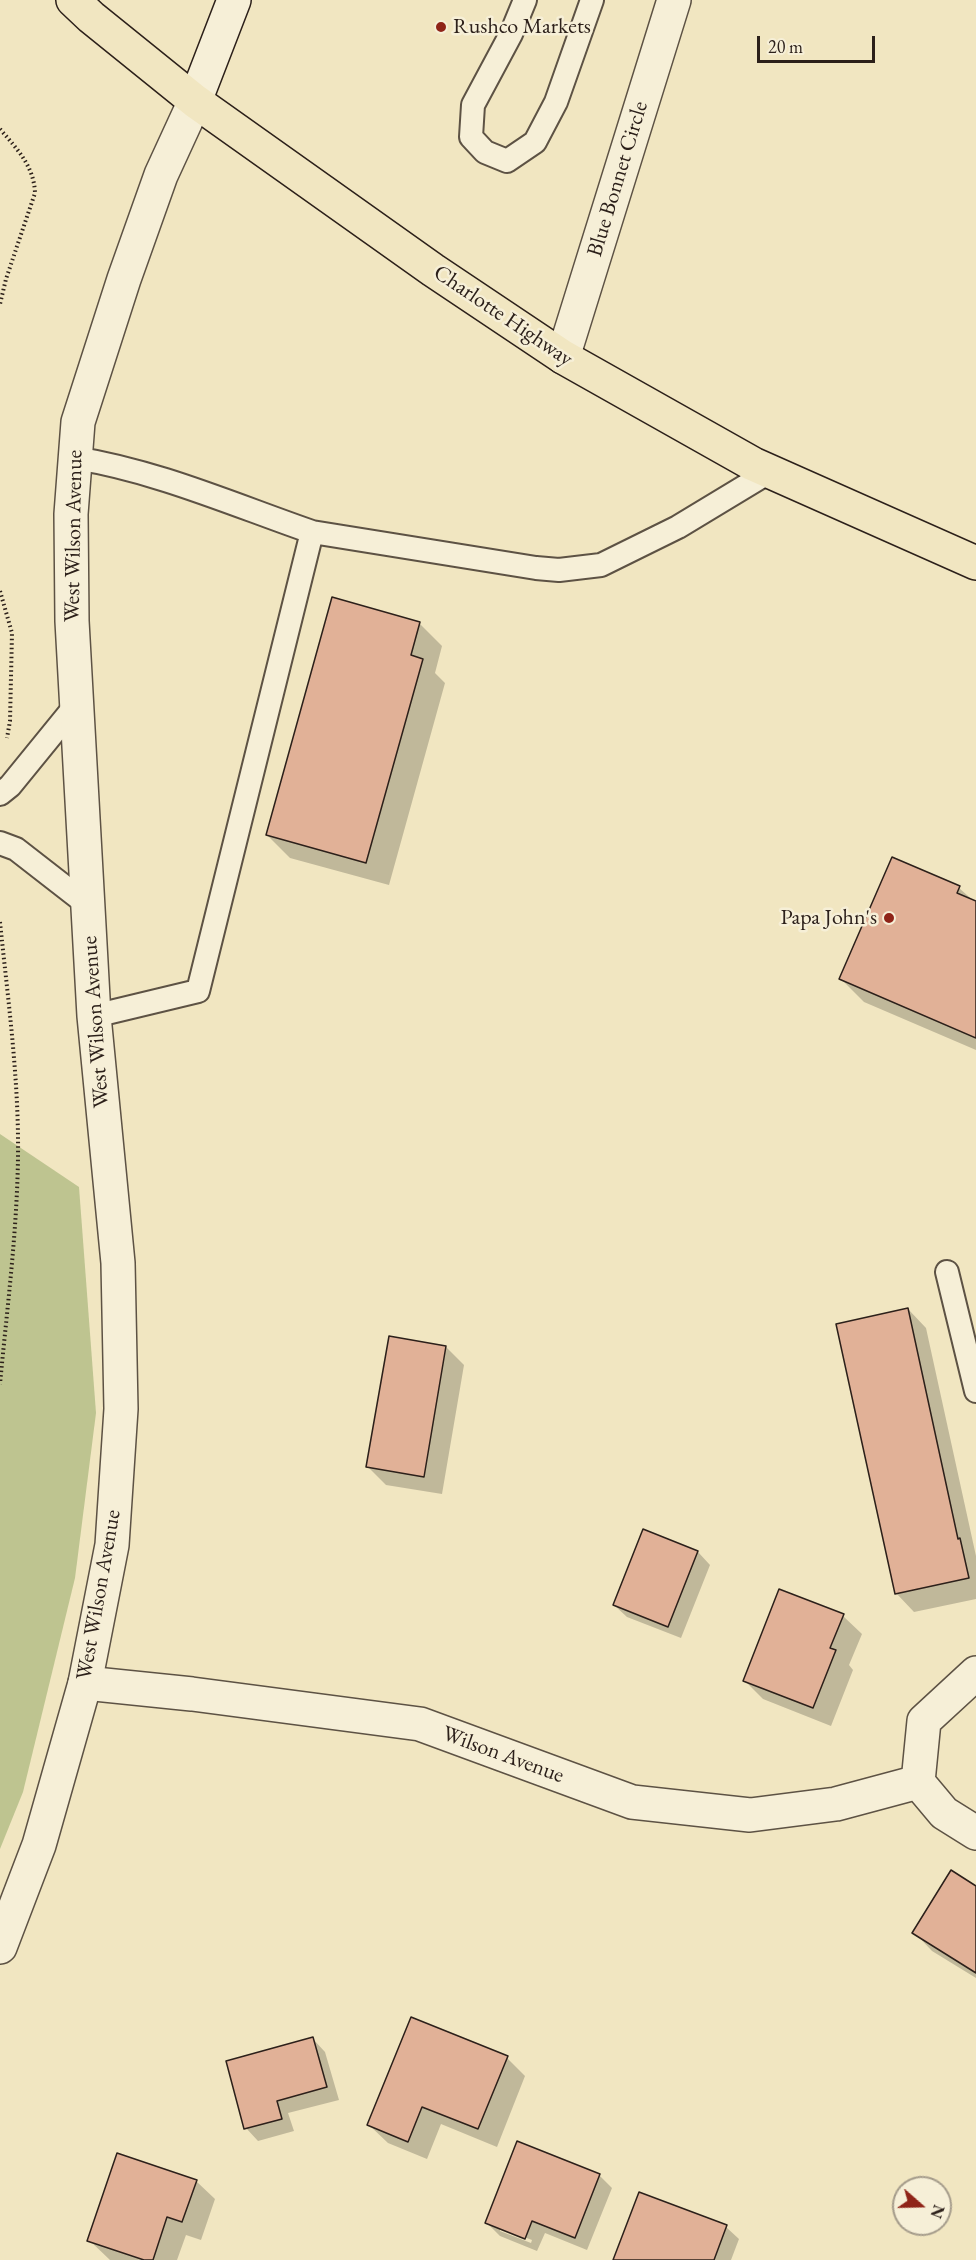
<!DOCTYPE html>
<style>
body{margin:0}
#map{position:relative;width:976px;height:2260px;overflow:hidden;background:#f1e6c1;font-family:"EB Garamond",serif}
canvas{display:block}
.north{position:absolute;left:892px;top:2176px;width:60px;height:60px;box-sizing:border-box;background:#f6efd7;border:2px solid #a59c8b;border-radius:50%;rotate:110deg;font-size:16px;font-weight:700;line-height:24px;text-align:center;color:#2c201a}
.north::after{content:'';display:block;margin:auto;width:21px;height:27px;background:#8f2418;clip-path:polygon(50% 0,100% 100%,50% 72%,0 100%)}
.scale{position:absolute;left:757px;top:36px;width:118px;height:27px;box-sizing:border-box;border:3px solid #2c201a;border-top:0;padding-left:8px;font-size:18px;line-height:21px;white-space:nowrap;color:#2c201a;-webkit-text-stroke:4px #f6efd7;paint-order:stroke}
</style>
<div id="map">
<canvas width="976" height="2260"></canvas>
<div class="north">N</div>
<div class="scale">20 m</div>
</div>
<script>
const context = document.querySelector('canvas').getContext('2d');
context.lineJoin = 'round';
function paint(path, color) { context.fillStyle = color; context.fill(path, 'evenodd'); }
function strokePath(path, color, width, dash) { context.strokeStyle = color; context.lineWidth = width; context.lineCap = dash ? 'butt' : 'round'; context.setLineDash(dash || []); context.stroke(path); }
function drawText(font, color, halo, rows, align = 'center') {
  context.font = font + ' "EB Garamond",serif'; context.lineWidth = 5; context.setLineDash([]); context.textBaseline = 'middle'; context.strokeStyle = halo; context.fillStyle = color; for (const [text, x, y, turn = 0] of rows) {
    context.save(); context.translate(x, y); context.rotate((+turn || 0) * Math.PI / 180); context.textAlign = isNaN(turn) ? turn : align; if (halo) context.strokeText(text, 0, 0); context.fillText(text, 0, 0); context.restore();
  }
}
paint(new Path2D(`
 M 0,1134 L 79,1187 L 96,1413 L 75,1578 L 23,1792 L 0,1849 Z`), '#bec490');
paint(new Path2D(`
 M 419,623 L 442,646 L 435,673 L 445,683 L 389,885 L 290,858 L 267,835 Z
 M 959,888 L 976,903 L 976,1050 L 864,1002 L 841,979 Z
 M 908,1309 L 926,1328 L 976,1556 L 976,1599 L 914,1612 L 896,1593 Z
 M 446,1347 L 464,1365 L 442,1494 L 386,1485 L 368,1467 Z
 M 644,1531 L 698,1552 L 710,1565 L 681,1638 L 627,1617 L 614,1605 Z
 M 843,1616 L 862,1634 L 849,1665 L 853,1670 L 831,1726 L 763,1699 L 744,1680 Z
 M 976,1888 L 976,1978 L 932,1951 L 914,1932 Z
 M 313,2039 L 325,2052 L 339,2100 L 288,2113 L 294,2131 L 258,2141 L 246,2128 Z
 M 507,2058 L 525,2076 L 497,2147 L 441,2124 L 427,2159 L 388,2143 L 369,2125 Z
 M 599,2175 L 612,2188 L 587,2250 L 545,2233 L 537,2251 L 500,2236 L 487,2223 ZM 500,2228 L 532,2240 L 531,2243 L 500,2231 Z
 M 196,2181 L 215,2199 L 201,2240 L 186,2235 L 177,2260 L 110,2260 L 89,2240 Z
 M 726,2227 L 739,2239 L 731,2260 L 615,2260 Z`), '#0003');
const building = new Path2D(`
 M 332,597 L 420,622 L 411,655 L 423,659 L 366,863 L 266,835 Z
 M 892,857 L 960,886 L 957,893 L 976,901 L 976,1038 L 839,979 Z
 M 908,1308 L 958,1539 L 960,1538 L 969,1578 L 895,1594 L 836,1324 Z
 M 389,1336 L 446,1346 L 424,1477 L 366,1467 Z
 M 643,1529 L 698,1551 L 668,1627 L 613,1605 Z
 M 779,1589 L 844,1614 L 830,1648 L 836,1650 L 813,1708 L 743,1681 Z
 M 951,1870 L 976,1886 L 976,1973 L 912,1933 Z
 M 411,2017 L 508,2056 L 478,2129 L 422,2107 L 408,2142 L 367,2125 Z
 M 313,2037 L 327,2087 L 277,2101 L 282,2119 L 244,2129 L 226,2061 Z
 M 517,2141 L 600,2174 L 575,2238 L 532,2221 L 525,2239 L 485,2223 Z
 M 117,2153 L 197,2180 L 182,2222 L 167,2217 L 153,2260 L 144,2260 L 87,2241 Z
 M 639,2192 L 727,2225 L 714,2260 L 613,2260 Z`);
paint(building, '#e1b197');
strokePath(building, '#2c201a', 1.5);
const service = new Path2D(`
 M 525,0 L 511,34 L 473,105 L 471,137 L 485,152 L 507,161 L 535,142 L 556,102 L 592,0
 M 75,458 C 157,471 234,505 312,532 L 198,991 L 94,1016
 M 312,532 L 536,568 L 559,570 L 601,565 L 678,527 L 769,472
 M 0,794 L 10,786 L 76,705
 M 0,843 L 16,849 L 88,905
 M 947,1272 L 976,1391`);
const minor = new Path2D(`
 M 563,357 L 674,0
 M 976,1673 L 924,1721 L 918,1782 L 944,1813 L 976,1833
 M 85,1683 L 192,1694 L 420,1724 L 632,1802 L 750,1815 L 836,1804 L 918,1782`);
const tertiary = new Path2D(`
 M 0,1947 L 39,1845 L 85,1683 L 112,1545 L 121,1409 L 118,1263 L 94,1016 L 72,621 L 71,514 L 78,422 L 124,279 L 161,175 L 195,101`);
const secondary = new Path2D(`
 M 195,101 L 234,0`);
const primary = new Path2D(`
 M 73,0 L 91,17 L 195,101 L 433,270 L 563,357 L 753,464 L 976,563`);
strokePath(service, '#5d5244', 26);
strokePath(minor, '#5d5244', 36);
strokePath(tertiary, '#5d5244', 36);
strokePath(secondary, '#2c201a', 36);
strokePath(primary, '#2c201a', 36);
strokePath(new Path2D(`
 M 0,129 C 17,149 34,166 35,193 L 6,279 L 0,304
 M 0,591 L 12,633 L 10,721 L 7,738
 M 0,922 C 8,1000 19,1079 18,1157 C 17,1233 7,1309 0,1384`), '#2c201a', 4, [1.5, 3]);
strokePath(service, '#f6efd7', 22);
strokePath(minor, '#f6efd7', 33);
strokePath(tertiary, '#f6efd7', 33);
strokePath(secondary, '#f6efd7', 33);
strokePath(primary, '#f1e6c1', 33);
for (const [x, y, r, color] of [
 [441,27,6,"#8f2418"],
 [889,918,6,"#8f2418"]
]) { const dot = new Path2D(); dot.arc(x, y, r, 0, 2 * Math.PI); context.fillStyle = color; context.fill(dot); strokePath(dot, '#f6efd7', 2); }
drawText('22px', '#2c201a', '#f6efd7', [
 ["Rushco Markets",453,27],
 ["Papa John's",877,918,"right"]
], 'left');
drawText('22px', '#2c201a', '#f6efd7', [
 ["Blue Bonnet Circle",618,179,-73],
 ["Charlotte Highway",503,316,34],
 ["West Wilson Avenue",74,536,-89],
 ["West Wilson Avenue",96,1022,-94],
 ["West Wilson Avenue",99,1595,-80],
 ["Wilson Avenue",503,1755,20]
]);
</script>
